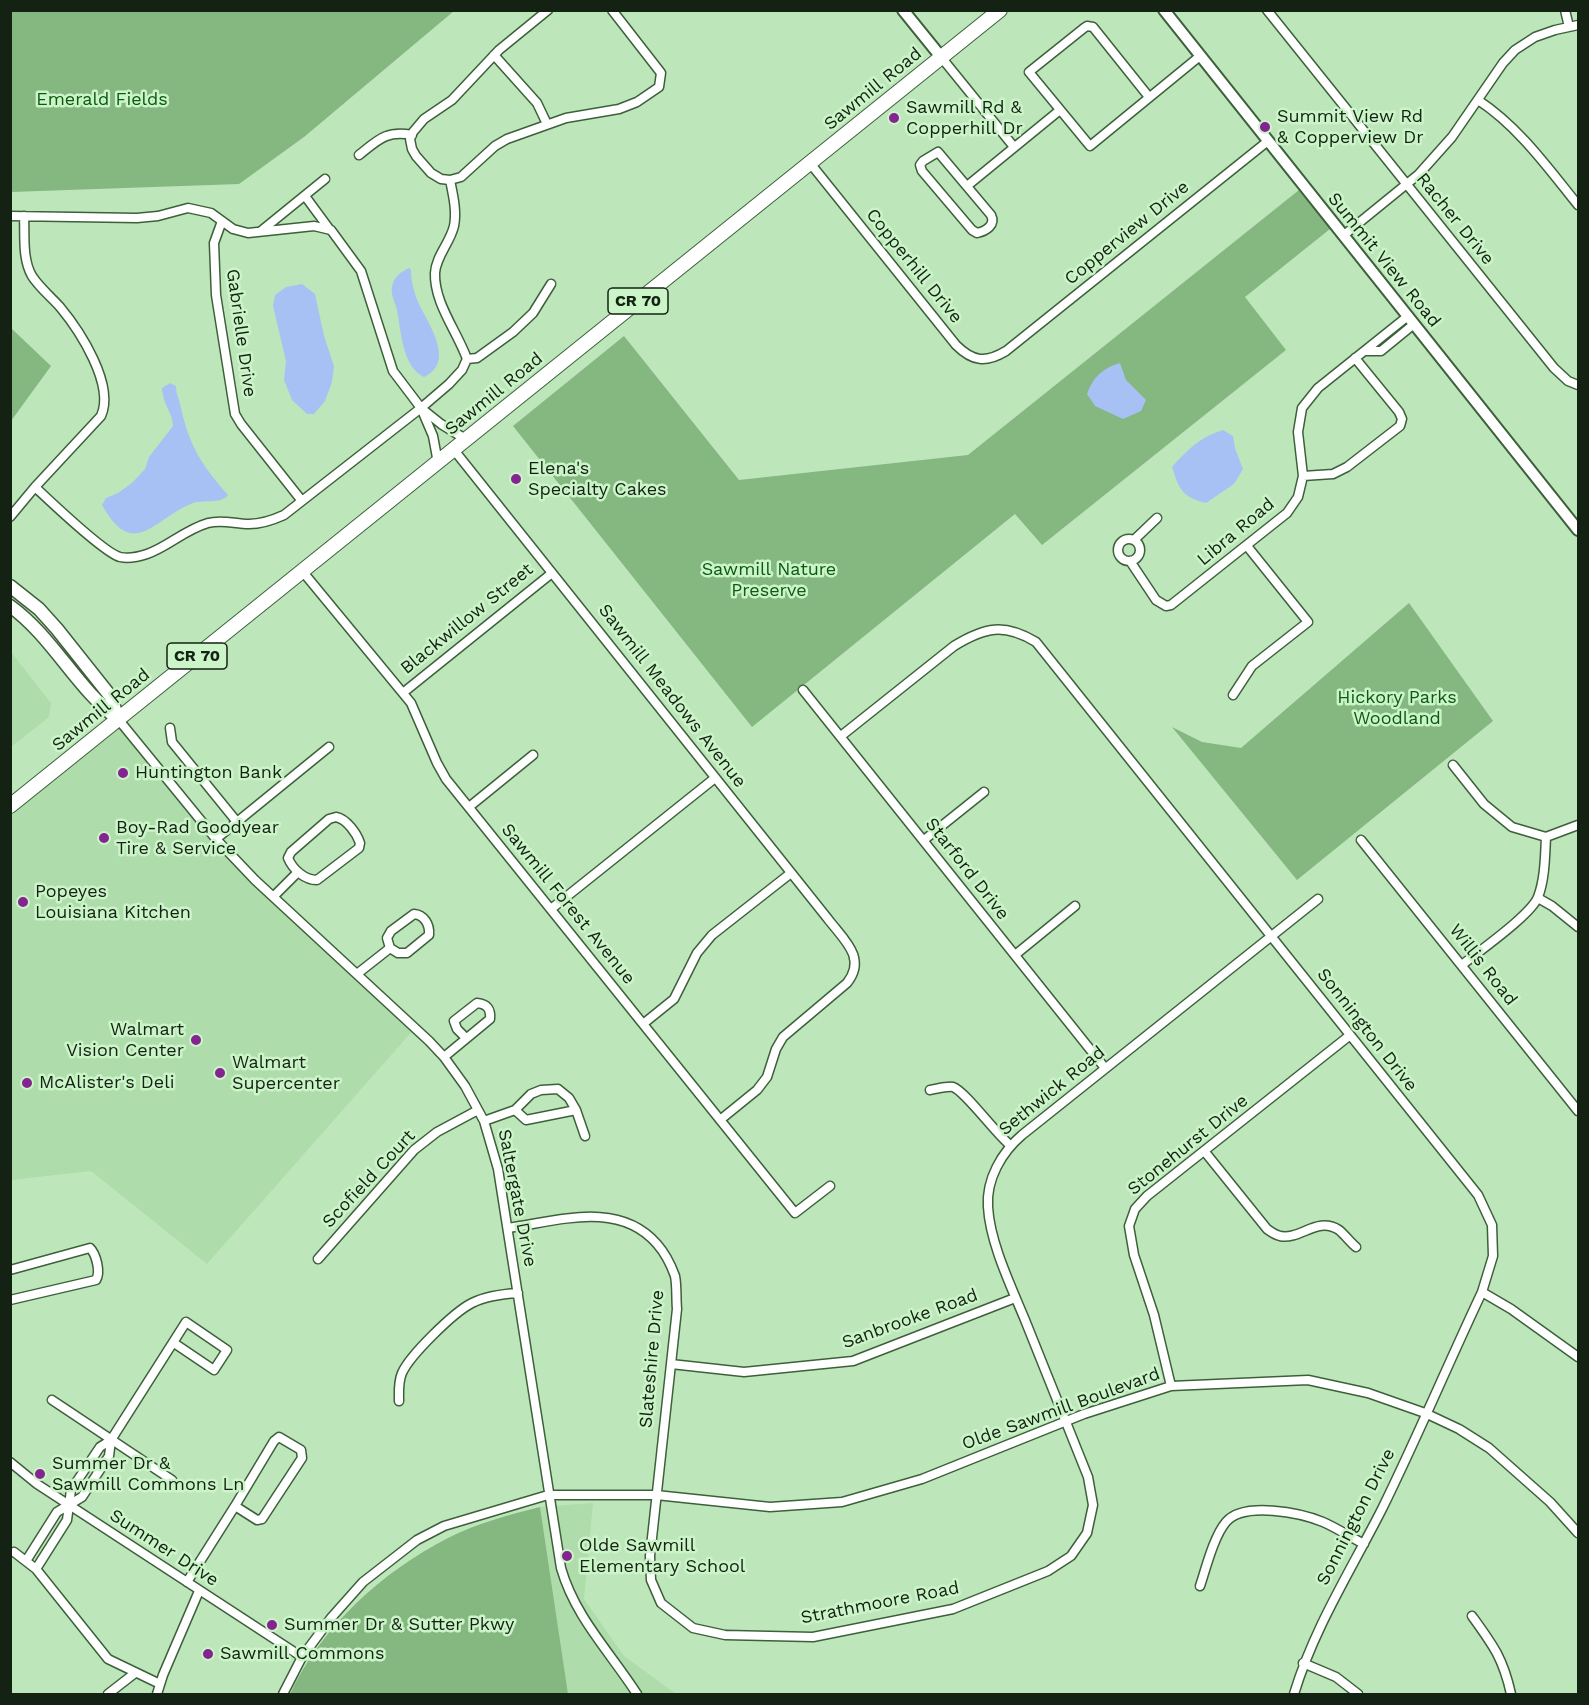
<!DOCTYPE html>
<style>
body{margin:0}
#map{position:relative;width:1589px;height:1705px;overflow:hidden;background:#bee6bb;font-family:"Work Sans",sans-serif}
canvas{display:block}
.frame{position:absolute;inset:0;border:12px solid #132212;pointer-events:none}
</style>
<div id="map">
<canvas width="1589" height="1705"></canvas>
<div class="frame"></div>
</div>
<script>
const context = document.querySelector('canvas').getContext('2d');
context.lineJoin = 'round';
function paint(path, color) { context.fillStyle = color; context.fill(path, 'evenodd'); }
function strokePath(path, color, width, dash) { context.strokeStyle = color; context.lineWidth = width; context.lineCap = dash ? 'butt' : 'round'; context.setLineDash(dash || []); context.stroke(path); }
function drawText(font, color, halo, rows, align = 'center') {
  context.font = font + ' "Work Sans",sans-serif'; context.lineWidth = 5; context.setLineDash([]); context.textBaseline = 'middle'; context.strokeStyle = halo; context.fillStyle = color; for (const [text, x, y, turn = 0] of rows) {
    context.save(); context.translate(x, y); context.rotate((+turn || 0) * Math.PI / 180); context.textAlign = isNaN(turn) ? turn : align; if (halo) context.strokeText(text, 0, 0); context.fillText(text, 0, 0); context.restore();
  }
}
paint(new Path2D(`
 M 11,652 L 51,703 L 49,717 L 11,747 Z
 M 118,719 L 216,839 L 415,1028 L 207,1264 L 91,1171 L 11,1180 L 11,806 Z
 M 593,1503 L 584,1599 L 624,1656 L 676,1694 L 568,1694 L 540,1507 Z`), '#afdcab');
paint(new Path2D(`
 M 10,11 L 11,10 L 454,11 L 304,137 L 239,184 L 11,192 Z
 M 1299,190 L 1330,229 L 1245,297 L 1286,350 L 1042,545 L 1015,514 L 752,727 L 513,426 L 624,336 L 739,480 L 968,455 Z
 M 11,328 L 51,366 L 11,421 Z
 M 1409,603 L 1493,721 L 1297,880 L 1172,727 L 1202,742 L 1241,748 Z
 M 540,1507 L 568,1694 L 290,1694 C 321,1627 383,1571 448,1538 C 477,1523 509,1515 540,1507 Z`), '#85b781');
paint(new Path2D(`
 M 409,268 L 411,270 C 411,281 414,292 418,302 C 427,322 457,362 424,377 C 402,367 401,330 397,310 C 395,301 389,293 393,283 C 395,276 402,271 409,268 Z
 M 302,284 L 315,294 L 324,336 L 334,366 L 332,382 L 325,401 L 314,414 L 307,414 L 292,400 L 284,380 L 286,361 L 273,306 L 275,295 L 286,287 Z
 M 1120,363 L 1126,380 L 1146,400 L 1141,411 L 1123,419 L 1095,406 L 1087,394 C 1093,377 1103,368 1120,363 Z
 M 170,383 L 176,386 C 176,394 179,398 180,404 C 189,445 200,463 228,495 C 220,505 204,499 193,503 C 154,518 134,562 102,505 L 106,498 L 118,493 L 132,483 L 145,469 L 149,457 L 173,426 C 172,410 163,406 162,388 Z
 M 1223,430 L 1233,436 L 1235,448 L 1243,469 L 1234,484 L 1206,503 C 1182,497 1179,489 1172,467 C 1187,450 1200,437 1223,430 Z`), '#a7c1f4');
const minor = new Path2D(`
 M 548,10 L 499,50 L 452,100 L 424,119 L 413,132 L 410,139 L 412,149 L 416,156 L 431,173 L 441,179 L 450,180 L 461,177 L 495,146 L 507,139 L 566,118 L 619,109 L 637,102 L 659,87 L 661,73 L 612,10
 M 1267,10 L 1554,368 L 1568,381 L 1578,385
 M 1565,10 L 1569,27
 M 494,55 L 537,103 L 547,124
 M 941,57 L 1014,147
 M 1149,97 L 1093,27 L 1087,26 L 1084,28 L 1029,72 L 1090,146 L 1200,56
 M 1478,100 C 1519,127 1548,168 1578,205
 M 938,152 L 991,215 C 996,225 986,231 977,233 L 972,230 L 922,171 L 920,165 L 923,161 Z
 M 359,155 C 378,140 386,130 412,135
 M 810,163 L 956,345 C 973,362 986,363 1006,351 L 1268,141
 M 967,186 L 1060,110
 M 305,196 L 330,230
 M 10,216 L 137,218 L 158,216 L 188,208 L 211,213 L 233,229 L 248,233 L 314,226 L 331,230 L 361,271 L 393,371 L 421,408 L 433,436 L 438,463
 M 222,221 L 214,243 L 216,295 L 235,414 L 241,424 L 302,501
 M 261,231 L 325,179
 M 1344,235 L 1419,174 L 1452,137 L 1503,63 L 1515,50 L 1535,37 L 1555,30 L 1578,25
 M 1365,351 L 1381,351 L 1414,324
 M 467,359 L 477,358 L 513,332 L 533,313 L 551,284
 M 421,408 L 441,424 L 467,440
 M 454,450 L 828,919 C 844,940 867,958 847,983 L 783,1037 L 776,1049 L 767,1077 L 757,1090 L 720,1120
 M 1303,476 L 1333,474 L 1347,467 L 1400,426 L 1402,419 L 1399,412 L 1355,358
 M 35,487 C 50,501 104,553 120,557 C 129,559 138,557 147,554 C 168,547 184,530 208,523 C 222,519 235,524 249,524 C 262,524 273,520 284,515 L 421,408 L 449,384 L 462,370 L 467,359 C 457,331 434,303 435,273 C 436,256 450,243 454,226 C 457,211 453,195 450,180
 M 10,517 L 35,487 L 101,416 C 115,385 80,331 60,307 C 51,297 39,287 32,276 C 22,259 25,235 24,216
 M1118 550a11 11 0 1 1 22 0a11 11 0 1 1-22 0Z
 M 1134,540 L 1157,518
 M 1130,561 L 1156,600 L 1166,606 L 1171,605 L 1287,513 L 1298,497 L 1303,476 L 1298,432 L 1302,408 L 1318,388 L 1408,316
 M 303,572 L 411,703 L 437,763 L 446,779 L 795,1213 L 830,1186
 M 803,690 L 1105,1068
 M 404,692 L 552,573
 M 1233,695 L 1252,666 L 1308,622 L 1247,546
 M 118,719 L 216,839 L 255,880 L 429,1041 L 444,1057 L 465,1086 L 484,1121 L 498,1169 L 561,1568 C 575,1617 610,1652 637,1694
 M 170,728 L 172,742 L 237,822
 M 841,736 L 954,646 C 985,627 1004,623 1036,642 L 1478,1195 L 1492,1225 L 1493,1256 L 1482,1292 C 1448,1364 1417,1438 1382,1509 C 1351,1570 1314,1628 1294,1694
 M 1453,765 L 1484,804 L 1512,827 L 1546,837
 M 469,807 L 533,755
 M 336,817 C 347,819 357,834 360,843 L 359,848 L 317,880 C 305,880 293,870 288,858 L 291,852 L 329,819 Z
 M 1546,837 L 1578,825
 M 216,839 L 329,747
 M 924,840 L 984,792
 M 1361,840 L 1578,1111
 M 274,896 L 298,872
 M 1538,898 L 1552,906 L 1578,927
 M 551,909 L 715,778
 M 414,914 C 424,915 430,924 429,935 L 407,953 L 398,953 L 390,948 L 387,938 L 391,931 Z
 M 1015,955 L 1075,906
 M 1462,965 C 1479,951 1531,915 1538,897 C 1545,879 1545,856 1546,837
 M 357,974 L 390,948
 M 643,1024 L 674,999 L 697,953 L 712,935 L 791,873
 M 444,1057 L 490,1019 C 491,1009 487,1004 477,1003 L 454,1021 L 457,1029 L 466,1038
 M 930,1090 C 937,1089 946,1086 953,1087 C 965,1091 996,1134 1010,1145
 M 576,1110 L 585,1136
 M 484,1121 L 515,1110 L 531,1094 L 541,1090 L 558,1089 L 569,1098 L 576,1110 L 526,1120 L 515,1110
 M 1205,1152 L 1267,1229 C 1271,1232 1276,1235 1280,1236 C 1301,1240 1317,1216 1339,1230 C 1345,1235 1350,1242 1356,1247
 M 508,1228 C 558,1221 619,1200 657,1244 C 665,1253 671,1265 675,1276 C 677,1286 676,1298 677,1309 L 650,1556 L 651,1580 L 661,1603 L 693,1628 L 725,1635 L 813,1637 L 953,1609 L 1048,1571 L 1071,1556 L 1087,1533 L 1093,1505 L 1088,1477 C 1067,1425 1046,1372 1025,1320 C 1011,1286 990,1243 988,1207 C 986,1179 1002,1152 1022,1135 L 1318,899
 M 318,1259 L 414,1150 L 437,1132 L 478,1110
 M 10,1270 L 90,1248 C 96,1254 101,1272 96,1280 L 10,1300
 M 1482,1292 L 1511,1309 L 1578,1357
 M 671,1364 L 744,1372 L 853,1361 L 1015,1298
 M 1171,1386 L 1154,1315 L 1134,1255 L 1129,1226 L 1135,1209 L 1147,1196 L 1349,1036
 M 52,1400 L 172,1480
 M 399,1401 C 399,1392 398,1382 402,1373 C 410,1355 454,1312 472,1303 C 486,1296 502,1294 518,1293
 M 279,1437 L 301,1450 L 302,1458 L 262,1519 L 257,1520 L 235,1506 L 274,1441 Z
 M 10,1462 L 37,1484 L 302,1657
 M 14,1552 L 36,1569 L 108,1659 L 160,1684
 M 26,1561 L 57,1512 L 82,1497 L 109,1456 L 111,1440 L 186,1322 L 227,1350 L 214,1370 L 174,1343
 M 36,1569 L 67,1520 L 71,1490 L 100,1447 L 111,1440
 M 187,1582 L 235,1506
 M 1200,1586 C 1206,1568 1214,1536 1226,1522 C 1244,1501 1301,1513 1323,1522 C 1337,1528 1350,1537 1364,1544
 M 1472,1616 C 1493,1645 1503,1658 1511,1694
 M 1303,1663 L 1336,1677 L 1358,1694
 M 108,1694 L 135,1673
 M 157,1694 L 163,1675 L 199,1591
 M 283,1694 L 302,1657 L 331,1618 L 363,1582 L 417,1540 L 444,1526 L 548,1495 L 656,1495 L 770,1507 L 842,1502 L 922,1479 L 1084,1414 L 1171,1386 L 1308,1380 L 1368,1393 L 1425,1413 L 1459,1429 L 1489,1448 L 1550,1502 L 1578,1533`);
const tertiary = new Path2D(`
 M 903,10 L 941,57
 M 1164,10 L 1578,530`);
const secondary = new Path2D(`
 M 10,586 L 39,609 L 57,629 L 111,697 L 118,719
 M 10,606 C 53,637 76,688 118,719`);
const primary = new Path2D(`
 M 10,806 L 1000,10`);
strokePath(minor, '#3d603b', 11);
strokePath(tertiary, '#3d603b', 14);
strokePath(secondary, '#3d603b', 15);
strokePath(primary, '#3d603b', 16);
strokePath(minor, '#fff', 8);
strokePath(tertiary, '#fff', 10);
strokePath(secondary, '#fff', 12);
strokePath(primary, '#fff', 14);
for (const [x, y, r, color] of [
 [894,118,6,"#83248f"],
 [1265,127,6,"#83248f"],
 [516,479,6,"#83248f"],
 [123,773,6,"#83248f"],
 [104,838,6,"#83248f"],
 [23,902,6,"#83248f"],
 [196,1040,6,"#83248f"],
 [220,1073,6,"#83248f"],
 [27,1083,6,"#83248f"],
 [40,1474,6,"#83248f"],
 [567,1556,6,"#83248f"],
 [272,1625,6,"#83248f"],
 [208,1654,6,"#83248f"]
]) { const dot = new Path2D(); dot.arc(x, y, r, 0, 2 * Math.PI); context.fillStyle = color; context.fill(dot); strokePath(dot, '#cbf4c8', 2); }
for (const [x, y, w] of [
 [638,301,60],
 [197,656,60]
]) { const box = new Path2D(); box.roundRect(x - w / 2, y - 13, w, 26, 4.5); context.fillStyle = '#cbf4c8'; context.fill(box); strokePath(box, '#132212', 1.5); }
drawText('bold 16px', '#132212', null, [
 ["CR 70",638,301],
 ["CR 70",197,656]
]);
drawText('18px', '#132212', '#cbf4c8', [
 ["Sawmill Road",873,89,-39],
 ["Racher Drive",1455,219,51],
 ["Copperview Drive",1127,233,-39],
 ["Summit View Road",1384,260,51],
 ["Copperhill Drive",914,266,51],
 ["Gabrielle Drive",241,333,82],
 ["Sawmill Road",494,394,-39],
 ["Libra Road",1236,532,-40],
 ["Blackwillow Street",467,619,-39],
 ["Sawmill Meadows Avenue",672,696,52],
 ["Sawmill Road",101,710,-39],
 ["Starford Drive",967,869,52],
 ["Sawmill Forest Avenue",568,904,51],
 ["Willis Road",1483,965,52],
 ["Sonnington Drive",1367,1030,52],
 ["Sethwick Road",1052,1091,-39],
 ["Stonehurst Drive",1188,1145,-39],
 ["Scofield Court",369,1179,-47],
 ["Saltergate Drive",517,1198,79],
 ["Sanbrooke Road",910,1319,-20],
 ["Slateshire Drive",652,1359,-85],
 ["Olde Sawmill Boulevard",1061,1409,-20],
 ["Sonnington Drive",1356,1517,-63],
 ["Summer Drive",164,1548,33],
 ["Strathmoore Road",880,1603,-11]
]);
drawText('18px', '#0c5a0f', '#cbf4c8', [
 ["Emerald Fields",102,100],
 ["Sawmill Nature",769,570],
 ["Preserve",769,591],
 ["Hickory Parks",1397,698],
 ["Woodland",1397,719]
]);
drawText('18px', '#132212', '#cbf4c8', [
 ["Sawmill Rd &",906,108],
 ["Copperhill Dr",906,129],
 ["Summit View Rd",1277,117],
 ["& Copperview Dr",1277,138],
 ["Elena's",528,469],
 ["Specialty Cakes",528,490],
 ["Huntington Bank",135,773],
 ["Boy-Rad Goodyear",116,828],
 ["Tire & Service",116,849],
 ["Popeyes",35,892],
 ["Louisiana Kitchen",35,913],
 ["Walmart",184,1030,"right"],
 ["Vision Center",184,1051,"right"],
 ["Walmart",232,1063],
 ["Supercenter",232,1084],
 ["McAlister's Deli",39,1083],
 ["Summer Dr &",52,1464],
 ["Sawmill Commons Ln",52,1485],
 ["Olde Sawmill",579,1546],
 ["Elementary School",579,1567],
 ["Summer Dr & Sutter Pkwy",284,1625],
 ["Sawmill Commons",220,1654]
], 'left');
</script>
